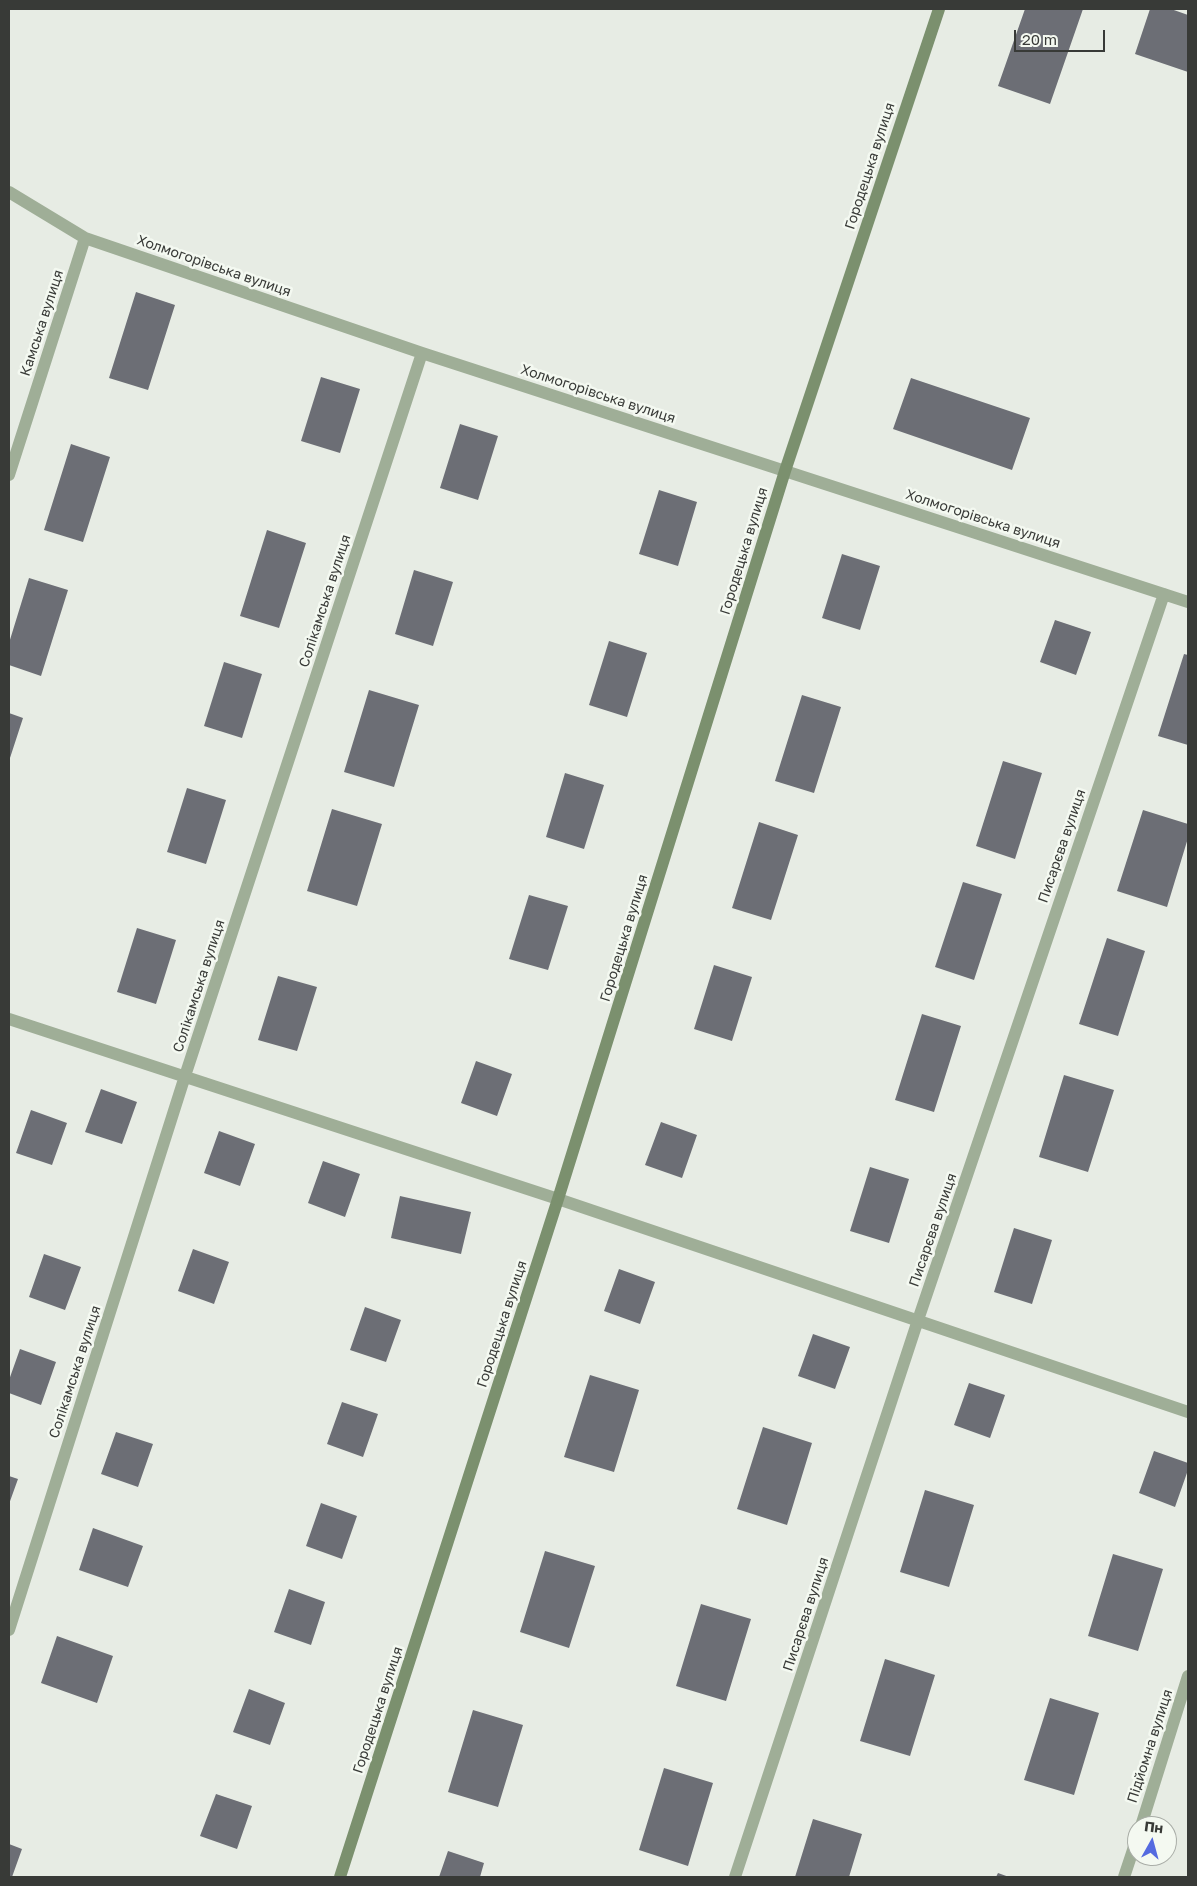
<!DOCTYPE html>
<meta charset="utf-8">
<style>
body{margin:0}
#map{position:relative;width:1197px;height:1886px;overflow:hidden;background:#e7ece4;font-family:"Golos Text",sans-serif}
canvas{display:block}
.frame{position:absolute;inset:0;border:10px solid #383a37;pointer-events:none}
.north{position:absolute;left:1127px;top:1816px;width:50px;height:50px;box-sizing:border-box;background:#f4f9f1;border:1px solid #a9ada7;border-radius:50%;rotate:7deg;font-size:14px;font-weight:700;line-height:20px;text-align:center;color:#383a37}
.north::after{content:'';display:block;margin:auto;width:18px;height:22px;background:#546ae0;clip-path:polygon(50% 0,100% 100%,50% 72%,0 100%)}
.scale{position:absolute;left:1014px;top:30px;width:91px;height:22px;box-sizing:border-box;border:2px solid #383a37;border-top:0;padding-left:6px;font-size:15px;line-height:18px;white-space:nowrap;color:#383a37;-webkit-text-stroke:4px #f4f9f1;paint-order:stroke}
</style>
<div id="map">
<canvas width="1197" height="1886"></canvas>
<div class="frame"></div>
<div class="north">Пн</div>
<div class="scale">20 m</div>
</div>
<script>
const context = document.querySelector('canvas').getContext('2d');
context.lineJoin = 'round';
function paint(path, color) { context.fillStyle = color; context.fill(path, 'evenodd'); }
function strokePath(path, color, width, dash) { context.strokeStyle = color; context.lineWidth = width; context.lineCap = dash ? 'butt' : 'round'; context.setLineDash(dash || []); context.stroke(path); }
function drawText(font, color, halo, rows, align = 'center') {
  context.font = font + ' "Golos Text",sans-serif'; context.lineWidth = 5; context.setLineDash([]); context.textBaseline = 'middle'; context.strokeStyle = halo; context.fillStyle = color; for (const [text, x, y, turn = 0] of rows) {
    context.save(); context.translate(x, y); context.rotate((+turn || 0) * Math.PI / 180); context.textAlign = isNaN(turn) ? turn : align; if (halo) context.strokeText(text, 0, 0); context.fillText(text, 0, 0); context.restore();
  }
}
paint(new Path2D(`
 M 1025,9 L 1083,9 L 1050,104 L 998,86 Z
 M 1150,9 L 1171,9 L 1188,15 L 1188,72 L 1135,54 Z
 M 136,292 L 175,305 L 148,390 L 109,378 Z
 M 321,377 L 360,389 L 340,453 L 301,441 Z
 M 911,378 L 1030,418 L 1012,470 L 893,429 Z
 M 460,424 L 498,436 L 478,500 L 440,488 Z
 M 71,444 L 110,457 L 83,542 L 44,530 Z
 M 659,490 L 697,502 L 678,566 L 639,554 Z
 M 267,530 L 306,543 L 279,628 L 240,616 Z
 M 842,554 L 880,566 L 860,630 L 822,618 Z
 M 414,570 L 453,582 L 433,646 L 395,634 Z
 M 29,578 L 68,590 L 41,676 L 9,665 L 9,643 Z
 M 1055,620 L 1091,632 L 1076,675 L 1040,662 Z
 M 609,641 L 647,653 L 627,717 L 589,705 Z
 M 1184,654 L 1188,655 L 1188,745 L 1158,736 Z
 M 224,662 L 262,674 L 242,738 L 204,726 Z
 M 369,690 L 419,705 L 394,787 L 344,772 Z
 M 802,695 L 841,707 L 814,793 L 775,781 Z
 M 9,713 L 23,718 L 9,761 Z
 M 1003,761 L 1042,773 L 1015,859 L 976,846 Z
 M 565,773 L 604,785 L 584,849 L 546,837 Z
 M 187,788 L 226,800 L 206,864 L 167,852 Z
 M 332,809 L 382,824 L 357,906 L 307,891 Z
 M 1143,810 L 1188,824 L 1188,838 L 1167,907 L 1117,891 Z
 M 759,822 L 798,835 L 771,920 L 732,908 Z
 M 963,882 L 1002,894 L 974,980 L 935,967 Z
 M 529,895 L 568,906 L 548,970 L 509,959 Z
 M 137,928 L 176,940 L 156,1004 L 117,992 Z
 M 1107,938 L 1145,951 L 1118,1036 L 1079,1024 Z
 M 714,965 L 752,977 L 732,1041 L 694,1029 Z
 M 278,976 L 317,987 L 297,1051 L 258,1040 Z
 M 922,1014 L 961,1026 L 934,1112 L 895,1100 Z
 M 476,1061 L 512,1074 L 497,1116 L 461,1103 Z
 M 1064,1075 L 1114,1090 L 1088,1172 L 1039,1157 Z
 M 101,1089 L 137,1102 L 122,1144 L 85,1132 Z
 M 31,1110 L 67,1123 L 52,1165 L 16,1153 Z
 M 661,1122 L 697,1135 L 682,1178 L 645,1165 Z
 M 219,1131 L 255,1144 L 240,1186 L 204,1173 Z
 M 323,1161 L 360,1174 L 345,1217 L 308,1203 Z
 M 870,1167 L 909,1179 L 889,1243 L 850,1231 Z
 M 400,1196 L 471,1212 L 461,1254 L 391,1238 Z
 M 1014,1228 L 1052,1240 L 1032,1304 L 994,1292 Z
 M 193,1249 L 229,1262 L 214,1304 L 178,1291 Z
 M 44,1254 L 81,1267 L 65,1310 L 29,1297 Z
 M 619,1269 L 655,1282 L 640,1324 L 604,1311 Z
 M 365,1307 L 401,1320 L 386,1362 L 350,1350 Z
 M 813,1334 L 850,1347 L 835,1389 L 798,1376 Z
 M 20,1349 L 56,1362 L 41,1405 L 9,1393 L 9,1380 Z
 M 590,1375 L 639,1390 L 614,1472 L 564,1457 Z
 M 969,1383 L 1005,1395 L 990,1438 L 954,1425 Z
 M 342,1402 L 378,1414 L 363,1457 L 327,1444 Z
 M 763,1427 L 812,1443 L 787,1525 L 737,1509 Z
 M 116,1432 L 153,1444 L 138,1487 L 101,1474 Z
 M 1154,1451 L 1188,1463 L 1188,1470 L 1175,1507 L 1139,1493 Z
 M 9,1476 L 18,1479 L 9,1504 Z
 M 925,1490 L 974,1505 L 949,1587 L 900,1572 Z
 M 321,1503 L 357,1516 L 342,1559 L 306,1546 Z
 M 93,1528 L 143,1546 L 128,1587 L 79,1570 Z
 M 545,1551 L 595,1566 L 569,1648 L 520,1632 Z
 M 1113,1554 L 1163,1569 L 1138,1651 L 1088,1636 Z
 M 289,1589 L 325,1602 L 311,1645 L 274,1632 Z
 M 701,1604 L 751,1619 L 726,1701 L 676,1686 Z
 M 57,1636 L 113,1656 L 97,1703 L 41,1683 Z
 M 885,1659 L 935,1675 L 910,1756 L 860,1741 Z
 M 249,1689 L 285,1703 L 270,1745 L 233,1732 Z
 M 1050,1698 L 1099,1713 L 1074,1795 L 1024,1780 Z
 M 473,1710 L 523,1725 L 498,1807 L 448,1792 Z
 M 664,1768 L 713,1783 L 688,1866 L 639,1850 Z
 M 216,1794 L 252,1806 L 237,1849 L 200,1836 Z
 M 813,1819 L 862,1834 L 849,1877 L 795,1877 Z
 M 9,1844 L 22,1849 L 12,1877 L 9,1877 Z
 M 448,1851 L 484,1863 L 480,1877 L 439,1877 Z
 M 998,1873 L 1009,1877 L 996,1877 Z`), '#6c6e75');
strokePath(new Path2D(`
 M 9,192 L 85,238 L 422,353 L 1188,602
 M 9,475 L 85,238
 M 9,1019 L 558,1199 L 1188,1412
 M 9,1630 L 185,1076 L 422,353
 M 1141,1826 L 1188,1676
 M 735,1877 L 918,1320 L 1164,594
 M 1124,1877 L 1137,1838`), '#9fae97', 12);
strokePath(new Path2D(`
 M 340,1877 L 558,1199 L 785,471 L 939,9`), '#7b906e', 12);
drawText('14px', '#383a37', '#f4f9f1', [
 ["Городецька вулиця",870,166,-72],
 ["Холмогорівська вулиця",214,266,19],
 ["Камська вулиця",42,323,-72],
 ["Холмогорівська вулиця",598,394,18],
 ["Холмогорівська вулиця",983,519,18],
 ["Городецька вулиця",744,551,-73],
 ["Солікамська вулиця",325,601,-72],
 ["Писарєва вулиця",1062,846,-71],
 ["Городецька вулиця",624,938,-73],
 ["Солікамська вулиця",199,986,-72],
 ["Писарєва вулиця",933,1230,-71],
 ["Городецька вулиця",502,1324,-72],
 ["Солікамська вулиця",75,1372,-72],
 ["Писарєва вулиця",806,1614,-72],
 ["Городецька вулиця",378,1710,-72],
 ["Підйомна вулиця",1150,1746,-72]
]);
</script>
